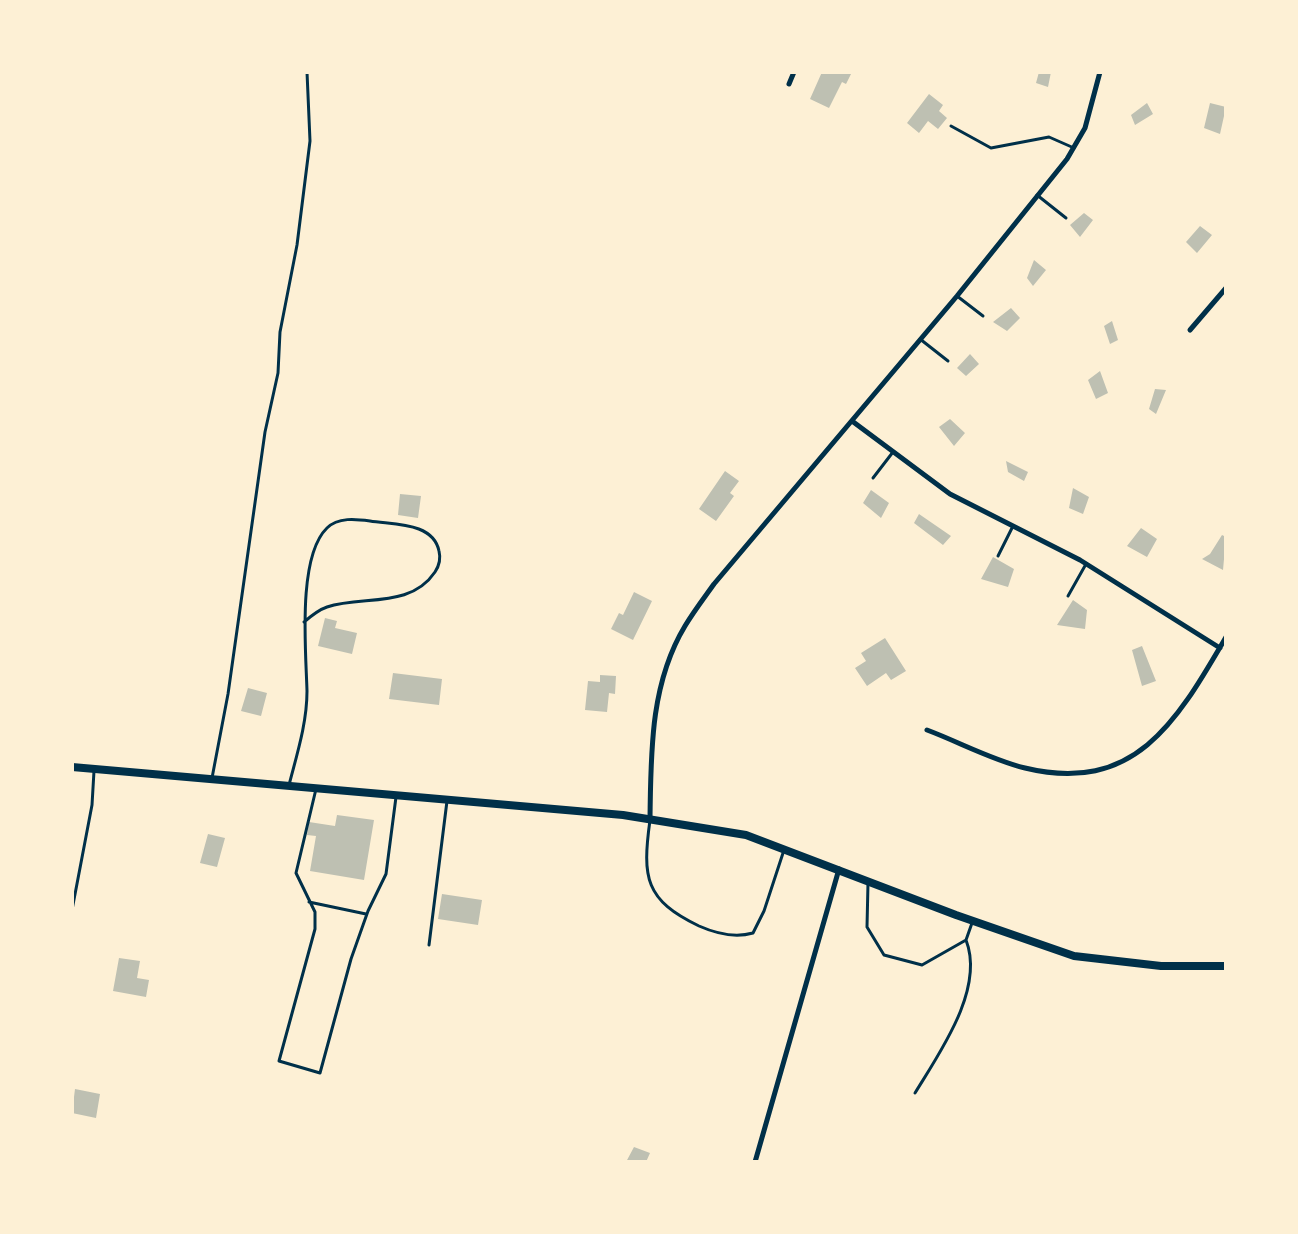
<!DOCTYPE html>
<style>
body{margin:0}
#map{position:relative;width:1298px;height:1234px;overflow:hidden;background:#fdf0d5;font-family:"Archivo Narrow",sans-serif}
canvas{display:block}
.frame{position:absolute;inset:0;border:74px solid #fdf0d5;pointer-events:none}
</style>
<div id="map">
<canvas width="1298" height="1234"></canvas>
<div class="frame"></div>
</div>
<script>
const context = document.querySelector('canvas').getContext('2d');
context.lineJoin = 'round';
function paint(path, color) { context.fillStyle = color; context.fill(path, 'evenodd'); }
function strokePath(path, color, width, dash) { context.strokeStyle = color; context.lineWidth = width; context.lineCap = dash ? 'butt' : 'round'; context.setLineDash(dash || []); context.stroke(path); }
paint(new Path2D(`
 M 822,72 L 852,72 L 846,84 L 842,82 L 829,108 L 810,99 Z
 M 1039,72 L 1051,72 L 1048,87 L 1036,83 Z
 M 929,94 L 943,105 L 939,111 L 947,118 L 938,129 L 928,121 L 919,133 L 907,123 Z
 M 1147,103 L 1153,114 L 1135,125 L 1131,115 Z
 M 1210,103 L 1226,107 L 1220,134 L 1204,128 Z
 M 1084,213 L 1093,220 L 1080,237 L 1070,225 Z
 M 1200,226 L 1212,235 L 1197,253 L 1186,242 Z
 M 1034,260 L 1046,270 L 1033,286 L 1027,278 Z
 M 1011,308 L 1020,318 L 1007,331 L 993,322 Z
 M 1112,321 L 1118,340 L 1110,344 L 1104,326 Z
 M 970,354 L 979,364 L 966,376 L 957,368 Z
 M 1100,371 L 1108,393 L 1096,399 L 1088,380 Z
 M 1155,389 L 1166,390 L 1156,414 L 1149,409 Z
 M 950,419 L 965,433 L 954,446 L 939,427 Z
 M 1006,461 L 1028,472 L 1024,481 L 1008,472 Z
 M 725,471 L 739,481 L 730,493 L 734,496 L 716,521 L 699,509 Z
 M 1073,488 L 1089,497 L 1083,514 L 1069,508 Z
 M 871,490 L 889,503 L 881,518 L 863,503 Z
 M 400,494 L 421,496 L 418,518 L 398,515 Z
 M 919,514 L 951,536 L 943,545 L 914,523 Z
 M 1141,528 L 1157,539 L 1147,557 L 1127,546 Z
 M 1222,535 L 1226,537 L 1223,570 L 1202,559 L 1210,554 Z
 M 993,557 L 1014,569 L 1008,587 L 981,579 Z
 M 634,592 L 652,601 L 633,640 L 611,629 L 619,613 L 623,615 Z
 M 1073,600 L 1087,610 L 1085,629 L 1057,625 Z
 M 325,618 L 337,621 L 335,628 L 357,633 L 352,654 L 318,646 Z
 M 885,638 L 906,671 L 891,680 L 886,673 L 867,686 L 855,668 L 866,661 L 861,653 Z
 M 1142,646 L 1156,681 L 1142,686 L 1132,650 Z
 M 393,673 L 442,679 L 439,705 L 389,699 Z
 M 600,675 L 616,676 L 615,694 L 609,693 L 607,712 L 585,710 L 588,681 L 600,682 Z
 M 248,688 L 267,693 L 261,716 L 241,711 Z
 M 337,815 L 374,820 L 364,880 L 310,871 L 316,836 L 307,835 L 309,822 L 335,826 Z
 M 208,834 L 225,838 L 217,867 L 200,863 Z
 M 442,894 L 482,900 L 478,925 L 438,919 Z
 M 119,958 L 140,961 L 137,978 L 149,980 L 146,997 L 113,991 Z
 M 75,1089 L 100,1094 L 96,1118 L 72,1113 Z
 M 634,1147 L 650,1153 L 646,1162 L 626,1162 Z`), '#bec0b2');
strokePath(new Path2D(`
 M 951,126 L 991,148 L 1049,137 L 1074,148
 M 1037,195 L 1066,218
 M 957,296 L 983,316
 M 920,339 L 948,361
 M 873,478 L 893,452
 M 998,556 L 1013,526
 M 1068,596 L 1086,564
 M 212,778 L 228,694 L 265,432 L 278,373 L 280,332 L 297,245 L 310,141 L 307,72
 M 289,785 C 297,754 307,723 307,691 C 306,652 297,557 327,528 C 338,517 356,519 370,521 C 394,525 433,522 439,551 C 441,559 439,566 435,572 C 410,609 363,595 327,607 C 318,610 311,616 304,622
 M 316,789 L 296,873 L 315,912 L 315,929 L 279,1061 L 320,1073 L 351,959 L 368,911 L 386,874 L 396,797
 M 650,820 C 642,878 645,900 699,926 C 717,934 735,938 753,933 L 764,911 L 784,850
 M 868,883 L 867,927 L 884,955 L 922,965 L 966,940 L 972,923
 M 309,902 L 366,914
 M 72,910 L 92,805 L 94,771
 M 429,945 L 447,801
 M 915,1093 C 940,1052 985,989 966,940`), '#003049', 3);
strokePath(new Path2D(`
 M 789,84 L 794,72
 M 1190,330 L 1226,288
 M 852,421 L 950,494 L 1080,560 L 1220,648
 M 927,730 C 959,742 992,760 1025,768 C 1136,795 1178,719 1226,637
 M 650,818 C 651,753 650,684 685,626 C 694,611 704,598 714,584 L 957,296 L 1067,159 L 1085,128 L 1100,72
 M 755,1162 L 839,869`), '#003049', 5);
strokePath(new Path2D(`
 M 72,767 L 623,815 L 746,835 L 956,915 L 1074,956 L 1161,966 L 1226,966`), '#003049', 8);
</script>
